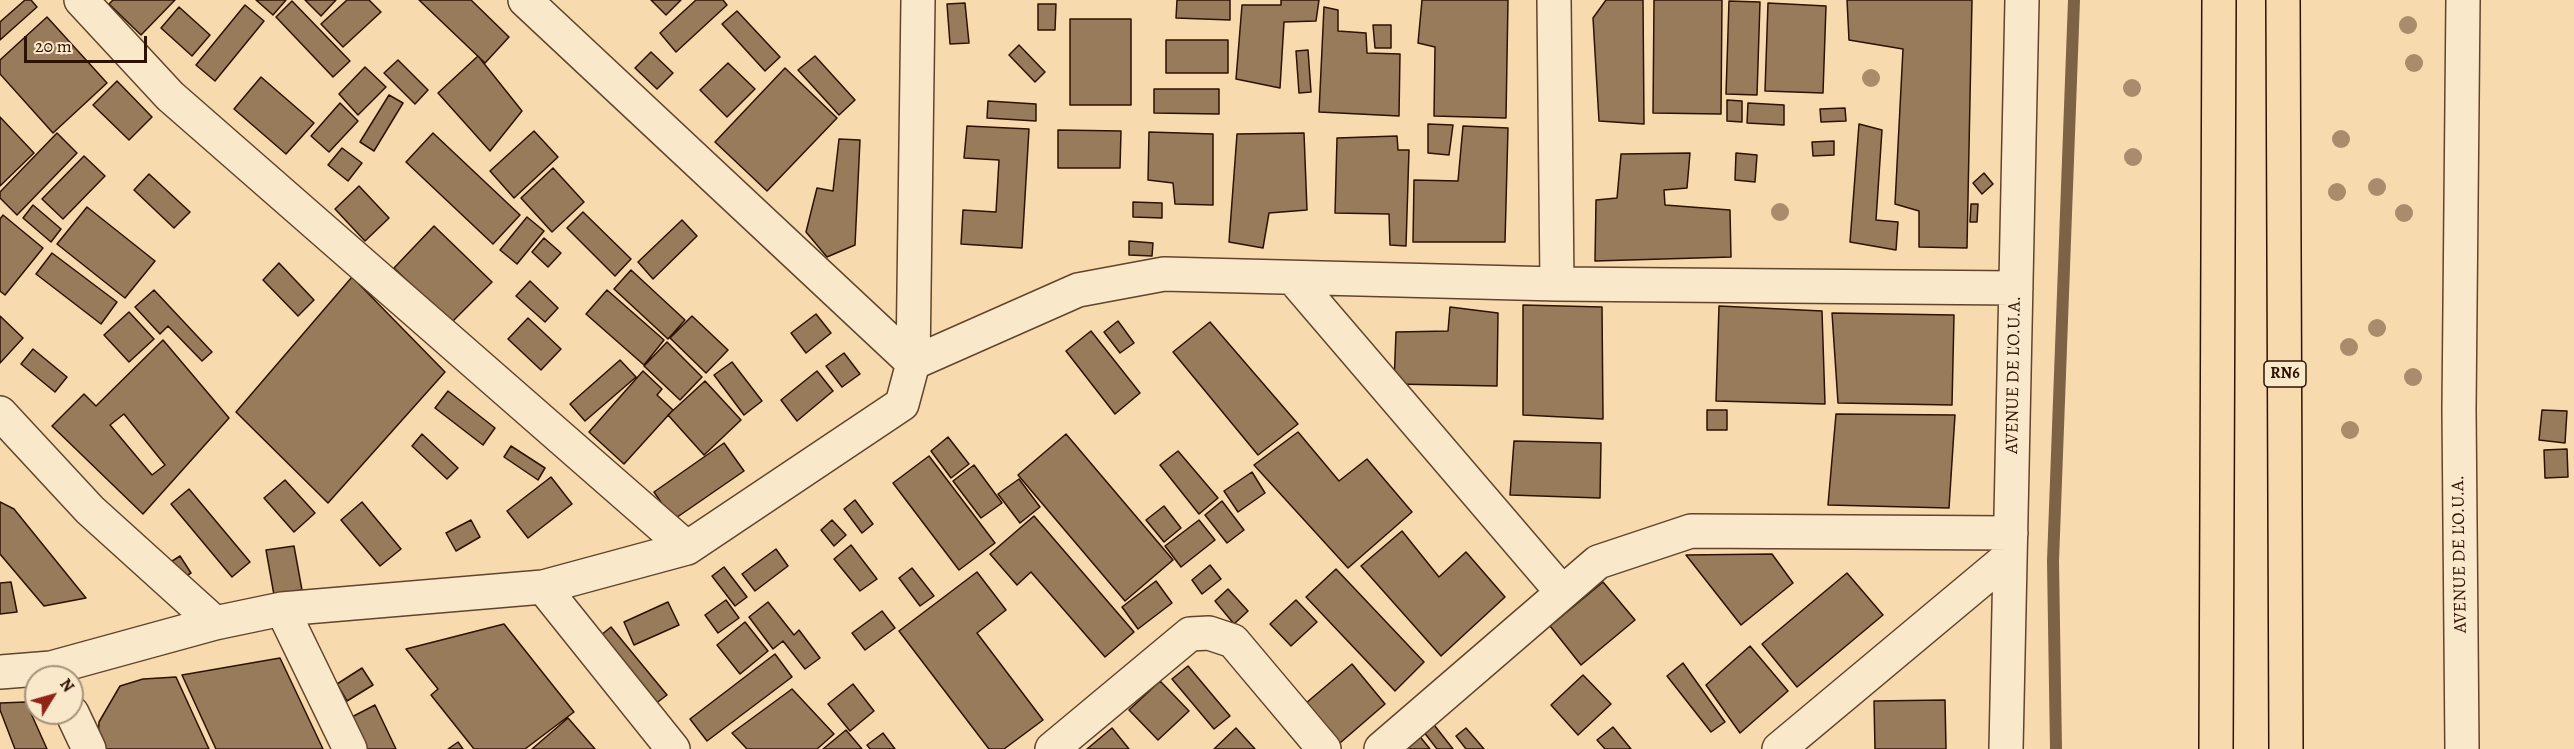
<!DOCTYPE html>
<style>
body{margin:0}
#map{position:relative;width:2574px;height:749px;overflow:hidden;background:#f7dbaf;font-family:Alegreya,serif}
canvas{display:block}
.north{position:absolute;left:24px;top:665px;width:60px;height:60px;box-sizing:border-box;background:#fae8cb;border:2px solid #a8927a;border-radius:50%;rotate:53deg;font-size:16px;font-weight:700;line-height:24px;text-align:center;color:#2e1201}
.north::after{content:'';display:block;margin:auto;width:21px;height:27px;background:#8f2418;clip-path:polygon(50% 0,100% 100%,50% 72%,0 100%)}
.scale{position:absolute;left:24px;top:36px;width:123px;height:27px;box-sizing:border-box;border:3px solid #2e1201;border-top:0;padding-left:8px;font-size:18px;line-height:21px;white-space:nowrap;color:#2e1201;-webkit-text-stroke:4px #fae8cb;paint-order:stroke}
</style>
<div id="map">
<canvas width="2574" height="749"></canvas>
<div class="north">N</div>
<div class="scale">20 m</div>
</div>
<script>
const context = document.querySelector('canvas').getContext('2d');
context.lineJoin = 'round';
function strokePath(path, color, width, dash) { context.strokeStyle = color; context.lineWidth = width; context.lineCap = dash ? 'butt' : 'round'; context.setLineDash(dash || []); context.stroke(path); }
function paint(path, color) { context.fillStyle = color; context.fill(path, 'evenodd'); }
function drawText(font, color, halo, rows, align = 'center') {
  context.font = font + ' Alegreya,serif'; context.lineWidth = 4.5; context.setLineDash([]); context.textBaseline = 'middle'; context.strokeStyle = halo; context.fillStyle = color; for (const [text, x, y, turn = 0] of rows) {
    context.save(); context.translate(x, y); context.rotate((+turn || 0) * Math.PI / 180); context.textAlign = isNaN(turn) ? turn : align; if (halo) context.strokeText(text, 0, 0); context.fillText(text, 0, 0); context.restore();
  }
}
strokePath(new Path2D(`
 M 2056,749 L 2053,561 L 2074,0`), '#7e6246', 12);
const building = new Path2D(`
 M 25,0 L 31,0 L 37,7 L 0,40 L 0,22 Z
 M 113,0 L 175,0 L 141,35 L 109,4 Z
 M 256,0 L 286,0 L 273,15 Z
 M 305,0 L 336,0 L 321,16 Z
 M 347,0 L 369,0 L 381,12 L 343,47 L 321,24 Z
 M 419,0 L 471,0 L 509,37 L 485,63 Z
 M 651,0 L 681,0 L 666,15 Z
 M 696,0 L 723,0 L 727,5 L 676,52 L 660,33 Z
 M 1177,0 L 1230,0 L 1230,20 L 1176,18 Z
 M 1281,0 L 1319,0 L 1316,21 L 1284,22 L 1280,88 L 1236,79 L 1242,5 L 1281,5 Z
 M 1422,0 L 1508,0 L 1506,118 L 1434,116 L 1435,47 L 1418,43 Z
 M 1606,0 L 1643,0 L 1644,124 L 1599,121 L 1593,18 Z
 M 1654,0 L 1722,0 L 1721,114 L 1653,113 Z
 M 1847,0 L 1972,0 L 1967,248 L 1919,247 L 1919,211 L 1895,204 L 1903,49 L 1849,40 Z
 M 292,1 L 350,61 L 333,77 L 276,17 Z
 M 1729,1 L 1760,2 L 1757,95 L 1726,94 Z
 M 965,3 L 969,43 L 950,44 L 947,4 Z
 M 1768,3 L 1826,6 L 1823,93 L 1765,91 Z
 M 1038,4 L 1056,4 L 1055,30 L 1038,30 Z
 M 245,5 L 264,21 L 215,81 L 196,65 Z
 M 179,7 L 210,35 L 192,56 L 161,28 Z
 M 1324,7 L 1338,10 L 1338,31 L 1366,33 L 1367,53 L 1400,54 L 1399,116 L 1319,112 Z
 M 737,11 L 780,57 L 765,71 L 722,24 Z
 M 47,17 L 107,83 L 53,133 L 0,74 L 0,60 Z
 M 1070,19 L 1131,19 L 1131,105 L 1070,105 Z
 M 1373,25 L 1391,25 L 1391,48 L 1375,48 Z
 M 1166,40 L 1228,40 L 1228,73 L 1166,73 Z
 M 1019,45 L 1045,72 L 1035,82 L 1009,55 Z
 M 1308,50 L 1311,92 L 1299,93 L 1296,51 Z
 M 651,52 L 673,73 L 657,89 L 635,68 Z
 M 478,56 L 522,111 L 490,151 L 438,93 Z
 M 815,56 L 855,100 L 839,115 L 798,70 Z
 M 398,60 L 428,90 L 415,104 L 384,73 Z
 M 728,63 L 755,89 L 727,117 L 700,90 Z
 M 365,67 L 386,87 L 358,115 L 339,94 Z
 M 785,68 L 837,118 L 767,191 L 715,142 Z
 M 261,77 L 314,123 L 286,154 L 234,109 Z
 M 117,81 L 152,117 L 129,140 L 93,105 Z
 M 1154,89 L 1219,89 L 1219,114 L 1154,113 Z
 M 389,95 L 403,103 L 374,151 L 360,142 Z
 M 1727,100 L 1742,101 L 1742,122 L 1727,121 Z
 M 988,101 L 1036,104 L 1036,121 L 987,118 Z
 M 340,103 L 358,121 L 329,152 L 311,136 Z
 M 1748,103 L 1784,105 L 1784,125 L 1747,123 Z
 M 1845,108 L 1846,121 L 1821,122 L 1820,109 Z
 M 0,117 L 34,153 L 0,186 Z
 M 1428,124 L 1453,125 L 1449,155 L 1428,153 Z
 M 1859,124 L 1882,130 L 1876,220 L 1898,222 L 1896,250 L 1850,242 Z
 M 967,126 L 1029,129 L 1022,248 L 961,244 L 963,210 L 996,212 L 999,160 L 964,158 Z
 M 1463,126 L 1508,128 L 1505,242 L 1413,242 L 1414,180 L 1458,181 Z
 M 1058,130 L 1121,131 L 1120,168 L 1058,168 Z
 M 534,131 L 558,157 L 514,198 L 490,171 Z
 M 1149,132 L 1213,134 L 1213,205 L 1175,204 L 1173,183 L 1148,180 Z
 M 57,133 L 77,153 L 17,215 L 0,198 L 0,192 Z
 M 433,133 L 520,215 L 493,244 L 406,162 Z
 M 1304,133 L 1307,210 L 1269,213 L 1263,248 L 1229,242 L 1237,134 Z
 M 1397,136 L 1398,150 L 1409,150 L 1406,246 L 1390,245 L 1389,214 L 1335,213 L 1337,138 Z
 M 839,139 L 860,140 L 855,245 L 827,257 L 806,232 L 817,188 L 833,191 Z
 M 1834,141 L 1834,155 L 1813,156 L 1812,142 Z
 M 342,148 L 362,163 L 348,181 L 328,165 Z
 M 1690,153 L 1687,188 L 1664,190 L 1665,205 L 1730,210 L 1731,257 L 1595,261 L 1596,200 L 1617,198 L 1621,154 Z
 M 1736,153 L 1757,155 L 1755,182 L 1735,180 Z
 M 84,156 L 105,176 L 63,219 L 42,199 Z
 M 553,168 L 584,202 L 552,232 L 521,198 Z
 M 1984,173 L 1993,184 L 1982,194 L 1973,183 Z
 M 149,174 L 190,212 L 174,228 L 134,190 Z
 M 359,186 L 389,218 L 365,241 L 335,209 Z
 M 1133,202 L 1162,203 L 1162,218 L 1133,217 Z
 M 1971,204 L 1978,204 L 1977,222 L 1970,222 Z
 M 33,205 L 61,229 L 51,242 L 23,218 Z
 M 87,207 L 155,261 L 125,298 L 57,244 Z
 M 583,212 L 631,259 L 615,276 L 567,228 Z
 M 3,215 L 43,248 L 5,295 L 0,291 L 0,219 Z
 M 527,217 L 544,231 L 517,264 L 500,250 Z
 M 682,220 L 697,236 L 653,279 L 638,262 Z
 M 434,226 L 492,282 L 451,323 L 394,268 Z
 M 544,238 L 561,253 L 548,267 L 532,252 Z
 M 1129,241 L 1153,243 L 1152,256 L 1129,255 Z
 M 52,253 L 117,302 L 101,324 L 36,274 Z
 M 279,263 L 314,300 L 298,316 L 263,280 Z
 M 631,270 L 685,320 L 668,339 L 614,289 Z
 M 352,277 L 445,372 L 328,503 L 236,412 Z
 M 530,281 L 558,308 L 545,322 L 516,296 Z
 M 154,290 L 212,352 L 202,361 L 168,326 L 160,334 L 135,307 Z
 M 607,290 L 664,340 L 644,365 L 586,314 Z
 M 1523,305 L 1602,307 L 1603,419 L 1523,415 Z
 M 1719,306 L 1822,311 L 1825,404 L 1716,401 Z
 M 1450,307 L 1498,313 L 1497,386 L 1394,384 L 1396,332 L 1448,331 Z
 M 129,312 L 154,339 L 129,362 L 104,335 Z
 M 1832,313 L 1954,315 L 1952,405 L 1838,403 Z
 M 816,314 L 831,333 L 806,353 L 791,333 Z
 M 0,316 L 23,338 L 0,363 Z
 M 692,316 L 728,350 L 706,373 L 670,338 Z
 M 528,318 L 561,349 L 541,370 L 508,339 Z
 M 1118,321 L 1134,343 L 1120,353 L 1104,332 Z
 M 1210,322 L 1298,424 L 1258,455 L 1173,352 Z
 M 1091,331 L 1140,393 L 1115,414 L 1066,351 Z
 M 163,340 L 229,418 L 143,514 L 52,426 L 84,394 L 96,406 ZM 124,414 L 165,465 L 152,475 L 110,425 Z
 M 667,342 L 702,377 L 680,400 L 644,366 Z
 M 33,349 L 67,377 L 55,392 L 21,364 Z
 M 844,353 L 860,374 L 842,387 L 826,366 Z
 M 620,360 L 636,377 L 585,421 L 570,404 Z
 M 732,362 L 762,401 L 744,415 L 714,375 Z
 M 643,371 L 662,389 L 657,395 L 673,410 L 624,464 L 589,432 Z
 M 817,371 L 833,391 L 797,421 L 781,400 Z
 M 705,381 L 741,420 L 704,455 L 668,415 Z
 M 448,391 L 495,428 L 483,445 L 435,408 Z
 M 1707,410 L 1727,410 L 1727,430 L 1707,430 Z
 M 2542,410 L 2567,411 L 2565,443 L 2539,440 Z
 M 1836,414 L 1955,415 L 1949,508 L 1828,505 Z
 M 1298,432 L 1339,481 L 1367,459 L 1412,512 L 1348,568 L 1254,465 Z
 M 422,434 L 458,468 L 447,479 L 412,446 Z
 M 1066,434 L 1173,560 L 1125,601 L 1018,475 Z
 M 948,437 L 969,464 L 951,478 L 931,451 Z
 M 1514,441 L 1601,443 L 1600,498 L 1510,495 Z
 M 724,443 L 744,471 L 673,520 L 654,492 Z
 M 511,446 L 545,468 L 538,480 L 504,457 Z
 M 2567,449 L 2568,477 L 2545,478 L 2544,450 Z
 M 1178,451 L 1218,498 L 1199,514 L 1160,465 Z
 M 929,456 L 995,543 L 959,570 L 893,483 Z
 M 974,465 L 1002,503 L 981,518 L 953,481 Z
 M 1252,472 L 1265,493 L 1238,512 L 1224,491 Z
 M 551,477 L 572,504 L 528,538 L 507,511 Z
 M 1019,479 L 1040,507 L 1020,523 L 998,494 Z
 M 285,480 L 315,513 L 294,532 L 264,498 Z
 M 189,489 L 250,562 L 232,577 L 171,504 Z
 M 855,500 L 873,524 L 862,533 L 844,509 Z
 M 1222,501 L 1244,530 L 1227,543 L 1205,515 Z
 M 0,502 L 14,509 L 86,598 L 44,606 L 0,554 Z
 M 362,502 L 401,549 L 380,566 L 341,520 Z
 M 1164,506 L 1181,528 L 1164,542 L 1146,520 Z
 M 1034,516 L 1134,632 L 1105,657 L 1031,572 L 1017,585 L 990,554 Z
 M 471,520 L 480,537 L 456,551 L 446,533 Z
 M 832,520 L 846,535 L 834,546 L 821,530 Z
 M 1199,520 L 1215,540 L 1181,567 L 1165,546 Z
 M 1402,531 L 1439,577 L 1466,552 L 1505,597 L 1441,656 L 1361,566 Z
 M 851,545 L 877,579 L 860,591 L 834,559 Z
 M 294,546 L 302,590 L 274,595 L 266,550 Z
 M 776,549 L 788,566 L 755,591 L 742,574 Z
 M 1772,554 L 1793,583 L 1741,625 L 1686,555 Z
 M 180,556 L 191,573 L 177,582 L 166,565 Z
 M 1210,565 L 1221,579 L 1202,594 L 1192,580 Z
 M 724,567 L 747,597 L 735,606 L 712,576 Z
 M 912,568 L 934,596 L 920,606 L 899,578 Z
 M 1336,569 L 1424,662 L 1395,691 L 1306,597 Z
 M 977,572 L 1006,610 L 977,633 L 1043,720 L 1004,749 L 989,749 L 899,631 Z
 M 1847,573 L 1883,615 L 1797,687 L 1762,644 Z
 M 1156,581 L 1172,603 L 1138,629 L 1122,607 Z
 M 11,582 L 17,612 L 0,614 L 0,583 Z
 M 1603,582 L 1635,620 L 1581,665 L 1550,626 Z
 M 1228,589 L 1248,611 L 1234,624 L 1215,601 Z
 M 726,600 L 739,618 L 718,633 L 705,615 Z
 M 1296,600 L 1317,622 L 1291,646 L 1270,624 Z
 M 668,602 L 679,625 L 634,645 L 624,622 Z
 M 768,602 L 794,635 L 799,630 L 820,658 L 805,669 L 783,641 L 773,649 L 749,617 Z
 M 882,611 L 895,628 L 865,650 L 852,633 Z
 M 745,622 L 768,651 L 740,674 L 717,645 Z
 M 504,624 L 574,712 L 525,749 L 474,749 L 431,695 L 438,689 L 406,649 Z
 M 611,627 L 667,695 L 650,708 L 595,640 Z
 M 1750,646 L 1788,691 L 1740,733 L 1706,685 Z
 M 775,654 L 792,677 L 707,741 L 690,719 Z
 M 280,658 L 323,749 L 216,749 L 182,675 Z
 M 1683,663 L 1725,722 L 1711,732 L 1667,676 Z
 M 1352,664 L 1385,704 L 1333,749 L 1299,709 Z
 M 1188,666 L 1230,716 L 1214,729 L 1172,679 Z
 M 362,668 L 373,685 L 347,701 L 337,684 Z
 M 1583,675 L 1611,704 L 1578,735 L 1551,705 Z
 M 176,677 L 209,749 L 104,749 L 98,740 L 99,722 L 120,686 L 143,679 Z
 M 1160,681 L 1189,711 L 1158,740 L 1129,710 Z
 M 853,684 L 874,711 L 850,731 L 828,704 Z
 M 792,689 L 834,734 L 817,749 L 747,749 L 732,733 Z
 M 1945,700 L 1946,749 L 1875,749 L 1874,701 Z
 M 26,702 L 47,749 L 15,749 L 0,710 L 0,703 Z
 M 375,705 L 396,749 L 363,749 L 348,719 Z
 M 568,718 L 595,749 L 532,749 Z
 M 1431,721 L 1453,749 L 1437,749 L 1420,727 Z
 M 1613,727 L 1631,749 L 1605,749 L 1597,740 Z
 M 1112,728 L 1129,749 L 1087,749 Z
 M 1236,728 L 1255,749 L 1214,749 Z
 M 1466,728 L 1484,749 L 1466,749 L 1456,736 Z
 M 846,730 L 862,749 L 823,749 Z
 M 883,733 L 895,749 L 870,749 L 867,745 Z
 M 1417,733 L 1430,749 L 1395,749 Z
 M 458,742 L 463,749 L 448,749 Z`);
paint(building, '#977b5b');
strokePath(building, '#2e1201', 1.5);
const minor = new Path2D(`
 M 81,0 L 170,96 L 687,548
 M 525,0 L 913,363
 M 1554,0 L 1557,284
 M 1293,278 L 1562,592
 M 913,363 L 1078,290 L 1164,274 L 1557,284 L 2016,288
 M 0,413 L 90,510 L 215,623
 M 543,587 L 673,749
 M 282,609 L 350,749
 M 0,672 L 51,668 L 215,623 L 282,609 L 543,587 L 687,548 L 902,404 L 913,363 L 918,0
 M 72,713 L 89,749
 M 1052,749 L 1190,634 L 1209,633 L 1233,641 L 1324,749
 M 1381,749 L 1598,562 L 1691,531 L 2011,533
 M 1779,749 L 2010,556
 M 2006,749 L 2022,0
 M 2462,749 L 2459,409 L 2463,0`);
const highway = new Path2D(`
 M 2283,0 L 2286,749
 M 2216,749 L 2219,0`);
strokePath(minor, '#60442c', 36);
strokePath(highway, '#2e1201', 36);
strokePath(minor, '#fae8cb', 33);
strokePath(highway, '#f7dbaf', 33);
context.fillStyle = '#a88c6b';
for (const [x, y] of [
 [2408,25],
 [2414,63],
 [1871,78],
 [2132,88],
 [2341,139],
 [2133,157],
 [2377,187],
 [2337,192],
 [1780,212],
 [2404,213],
 [2377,328],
 [2349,347],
 [2413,377],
 [2350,430]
]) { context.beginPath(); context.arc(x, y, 9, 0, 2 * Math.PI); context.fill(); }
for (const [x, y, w] of [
 [2285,374,42]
]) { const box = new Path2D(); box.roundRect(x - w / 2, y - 13, w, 26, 4.5); context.fillStyle = '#fae8cb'; context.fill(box); strokePath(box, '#2e1201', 1.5); }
drawText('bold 16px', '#2e1201', null, [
 ["RN6",2285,374]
]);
drawText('18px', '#2e1201', '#fae8cb', [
 ["AVENUE DE L'O.U.A.",2014,375,-89],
 ["AVENUE DE L'O.U.A.",2460,554,-91]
]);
</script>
